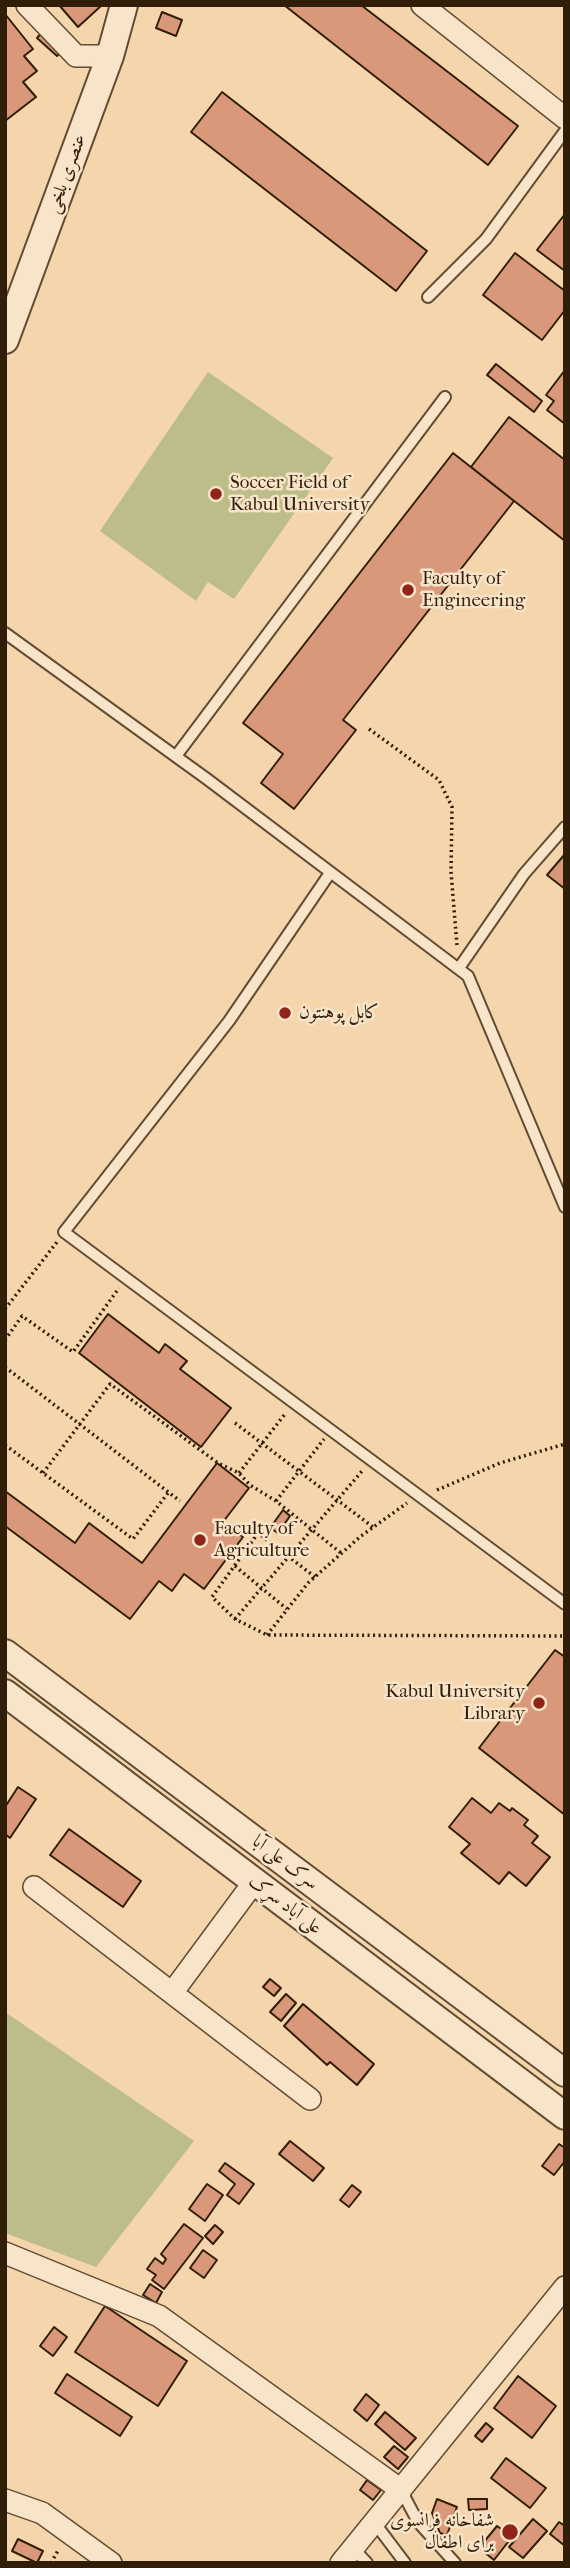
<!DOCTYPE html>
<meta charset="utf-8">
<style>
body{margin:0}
#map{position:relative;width:570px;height:2568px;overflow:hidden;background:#f4d5ac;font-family:"IM FELL French Canon",serif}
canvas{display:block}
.frame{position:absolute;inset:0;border:7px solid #311e09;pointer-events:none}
</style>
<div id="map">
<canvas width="570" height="2568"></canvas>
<div class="frame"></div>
</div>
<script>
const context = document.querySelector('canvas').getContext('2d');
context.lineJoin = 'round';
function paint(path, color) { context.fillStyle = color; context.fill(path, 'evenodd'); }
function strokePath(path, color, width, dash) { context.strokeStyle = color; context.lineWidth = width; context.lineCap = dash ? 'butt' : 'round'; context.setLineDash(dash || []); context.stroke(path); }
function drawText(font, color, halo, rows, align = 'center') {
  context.font = font + ' "IM FELL French Canon",Amiri,serif'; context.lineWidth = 5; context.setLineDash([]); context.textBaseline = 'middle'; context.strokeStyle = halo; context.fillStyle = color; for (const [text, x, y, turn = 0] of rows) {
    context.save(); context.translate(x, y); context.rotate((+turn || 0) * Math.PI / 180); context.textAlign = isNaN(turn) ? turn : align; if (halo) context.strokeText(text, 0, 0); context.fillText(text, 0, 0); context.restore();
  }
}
paint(new Path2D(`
 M 208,372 L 333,458 L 234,599 L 208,582 L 196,601 L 100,531 Z
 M 5,2012 L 194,2141 L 96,2267 L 5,2233 Z`), '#bcbd88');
const building = new Path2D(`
 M 59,5 L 102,5 L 78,27 Z
 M 284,5 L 361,5 L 518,126 L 488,165 Z
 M 162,12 L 182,20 L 176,36 L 156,28 Z
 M 5,14 L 33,49 L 24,56 L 37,71 L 23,82 L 36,97 L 5,121 Z
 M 43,31 L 63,49 L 57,56 L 37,38 Z
 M 222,92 L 427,251 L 396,291 L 191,132 Z
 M 565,214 L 565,271 L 537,250 Z
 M 515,253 L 565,291 L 565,310 L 542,340 L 483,295 Z
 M 496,364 L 542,401 L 534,412 L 487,375 Z
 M 565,370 L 565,424 L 547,410 L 554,401 L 546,395 Z
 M 509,417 L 565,460 L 565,541 L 471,467 Z
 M 453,453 L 514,501 L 343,720 L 356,730 L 294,809 L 261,783 L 283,754 L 243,723 Z
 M 565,854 L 565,889 L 547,875 Z
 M 108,1314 L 159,1353 L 165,1344 L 187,1361 L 180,1369 L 231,1408 L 201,1447 L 79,1353 Z
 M 217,1463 L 249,1488 L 223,1522 L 243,1537 L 204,1589 L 184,1574 L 172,1591 L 159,1581 L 130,1619 L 5,1526 L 5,1491 L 75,1543 L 89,1523 L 142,1563 Z
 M 283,1510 L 290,1516 L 278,1533 L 270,1528 Z
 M 555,1650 L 565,1657 L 565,1815 L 479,1748 Z
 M 18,1787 L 36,1799 L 10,1838 L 5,1834 L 5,1807 Z
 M 472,1798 L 491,1813 L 499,1803 L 510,1811 L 512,1808 L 528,1820 L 524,1825 L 538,1836 L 532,1843 L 550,1857 L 526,1886 L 509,1872 L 499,1884 L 461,1853 L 470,1844 L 449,1827 Z
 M 69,1829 L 141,1881 L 123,1907 L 50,1855 Z
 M 270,1979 L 281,1988 L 274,1996 L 263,1987 Z
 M 286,1994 L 296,2003 L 281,2021 L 270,2012 Z
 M 303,2004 L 374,2064 L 357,2085 L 330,2062 L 327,2065 L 284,2026 Z
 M 290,2141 L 324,2168 L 313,2181 L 279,2154 Z
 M 559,2144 L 565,2148 L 565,2161 L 554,2175 L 542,2166 Z
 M 225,2163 L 254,2184 L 239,2204 L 227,2195 L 235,2184 L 219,2171 Z
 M 207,2184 L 223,2195 L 205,2221 L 189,2209 Z
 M 352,2185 L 361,2192 L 349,2207 L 340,2200 Z
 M 184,2224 L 203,2238 L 164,2289 L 152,2280 L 156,2275 L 147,2269 L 155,2258 L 163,2264 L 166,2259 L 161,2254 Z
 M 215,2225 L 223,2232 L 213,2244 L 205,2236 Z
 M 203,2250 L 217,2260 L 204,2278 L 190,2268 Z
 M 150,2284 L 162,2292 L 156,2303 L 143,2295 Z
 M 105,2306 L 187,2361 L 158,2406 L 75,2352 Z
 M 54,2327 L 67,2337 L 53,2356 L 40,2346 Z
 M 67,2374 L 132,2417 L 120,2436 L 55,2393 Z
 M 518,2376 L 556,2406 L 532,2438 L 494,2408 Z
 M 366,2394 L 379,2405 L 367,2421 L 354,2410 Z
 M 385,2412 L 416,2438 L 405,2450 L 375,2424 Z
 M 486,2423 L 493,2429 L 482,2442 L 475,2436 Z
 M 394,2446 L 408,2457 L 398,2469 L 384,2457 Z
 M 506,2458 L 546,2488 L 530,2508 L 491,2478 Z
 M 367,2480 L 381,2490 L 373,2500 L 360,2490 Z
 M 437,2499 L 457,2507 L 447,2535 L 440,2533 L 432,2513 Z
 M 468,2499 L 487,2499 L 487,2509 L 469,2510 Z
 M 533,2519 L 547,2531 L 523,2558 L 509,2547 Z
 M 559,2522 L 565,2526 L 565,2546 L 550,2534 Z
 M 497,2526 L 512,2537 L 494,2560 L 479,2548 Z
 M 18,2539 L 43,2551 L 37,2563 L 12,2551 Z`);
paint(building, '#da987a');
strokePath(building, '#311e09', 2);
const service = new Path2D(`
 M 428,297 L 486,239 L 565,131
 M 5,633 L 207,779 L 468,976 L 565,1207
 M 176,756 L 445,397
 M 330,873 L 229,1021 L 64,1232 L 565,1604
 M 459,968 L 524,874 L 565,827
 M 401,2490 L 418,2522 L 455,2563
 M 374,2522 L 405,2563
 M 353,2548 L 367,2563`);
const minor = new Path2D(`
 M 27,5 L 76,56 L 110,56
 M 422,5 L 565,118
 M 34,1887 L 310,2099
 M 172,1993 L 254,1882
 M 5,2253 L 159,2316 L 401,2490
 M 5,2500 L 42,2513 L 111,2563
 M 341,2563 L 565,2287`);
const tertiary = new Path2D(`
 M 5,340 L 110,56 L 124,5
 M 5,1653 L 565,2073
 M 5,1693 L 565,2116`);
strokePath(service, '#624c32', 14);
strokePath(minor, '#624c32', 24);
strokePath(tertiary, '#624c32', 30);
strokePath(new Path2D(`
 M 369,729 L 439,780 L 452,807 L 451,872 L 457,945
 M 5,1309 L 57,1242
 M 5,1340 L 22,1316 L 73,1352 L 119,1288
 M 5,1367 L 180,1501
 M 235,1423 L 373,1527
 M 5,1445 L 133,1539 L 168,1493
 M 43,1473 L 110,1384 L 218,1463 L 239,1473 L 250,1485 L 276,1501 L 341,1553
 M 239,1473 L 285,1414
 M 437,1490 L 500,1463 L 565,1444
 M 276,1501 L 324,1439
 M 235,1566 L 287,1609
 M 315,1577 L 258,1533 L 212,1597 L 235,1619 L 267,1635 L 565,1636
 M 235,1619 L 363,1470
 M 267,1635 L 308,1583 L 361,1536 L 407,1503
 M 51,2563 L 59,2549`), '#311e09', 3.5, [2, 3.5]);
strokePath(service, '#f8e4c9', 10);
strokePath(minor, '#f8e4c9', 21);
strokePath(tertiary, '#f8e4c9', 26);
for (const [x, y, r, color] of [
 [216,494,7,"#8f2418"],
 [408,590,7,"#8f2418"],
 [285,1013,7,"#8f2418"],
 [200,1540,7,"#8f2418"],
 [539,1703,7,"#8f2418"],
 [510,2532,9,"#8f2418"]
]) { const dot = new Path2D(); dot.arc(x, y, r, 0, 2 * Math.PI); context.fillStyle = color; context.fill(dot); strokePath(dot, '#f8e4c9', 2.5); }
drawText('19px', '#311e09', '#f8e4c9', [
 ["عنصری بلخی",67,174,-70],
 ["سرک علی آبا",285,1863,37],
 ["علی آباد سړک",285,1905,37]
]);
drawText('19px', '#311e09', '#f8e4c9', [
 ["Soccer Field of",230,483],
 ["Kabul University",230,505],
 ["Faculty of",422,579],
 ["Engineering",422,601],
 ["کابل پوهنتون",299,1013],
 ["Faculty of",214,1529],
 ["Agriculture",214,1551],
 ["Kabul University",525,1692,"right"],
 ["Library",525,1714,"right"],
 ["شفاخانه فرانسوی",494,2521,"right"],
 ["برای اطفال",494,2543,"right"]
], 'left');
</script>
